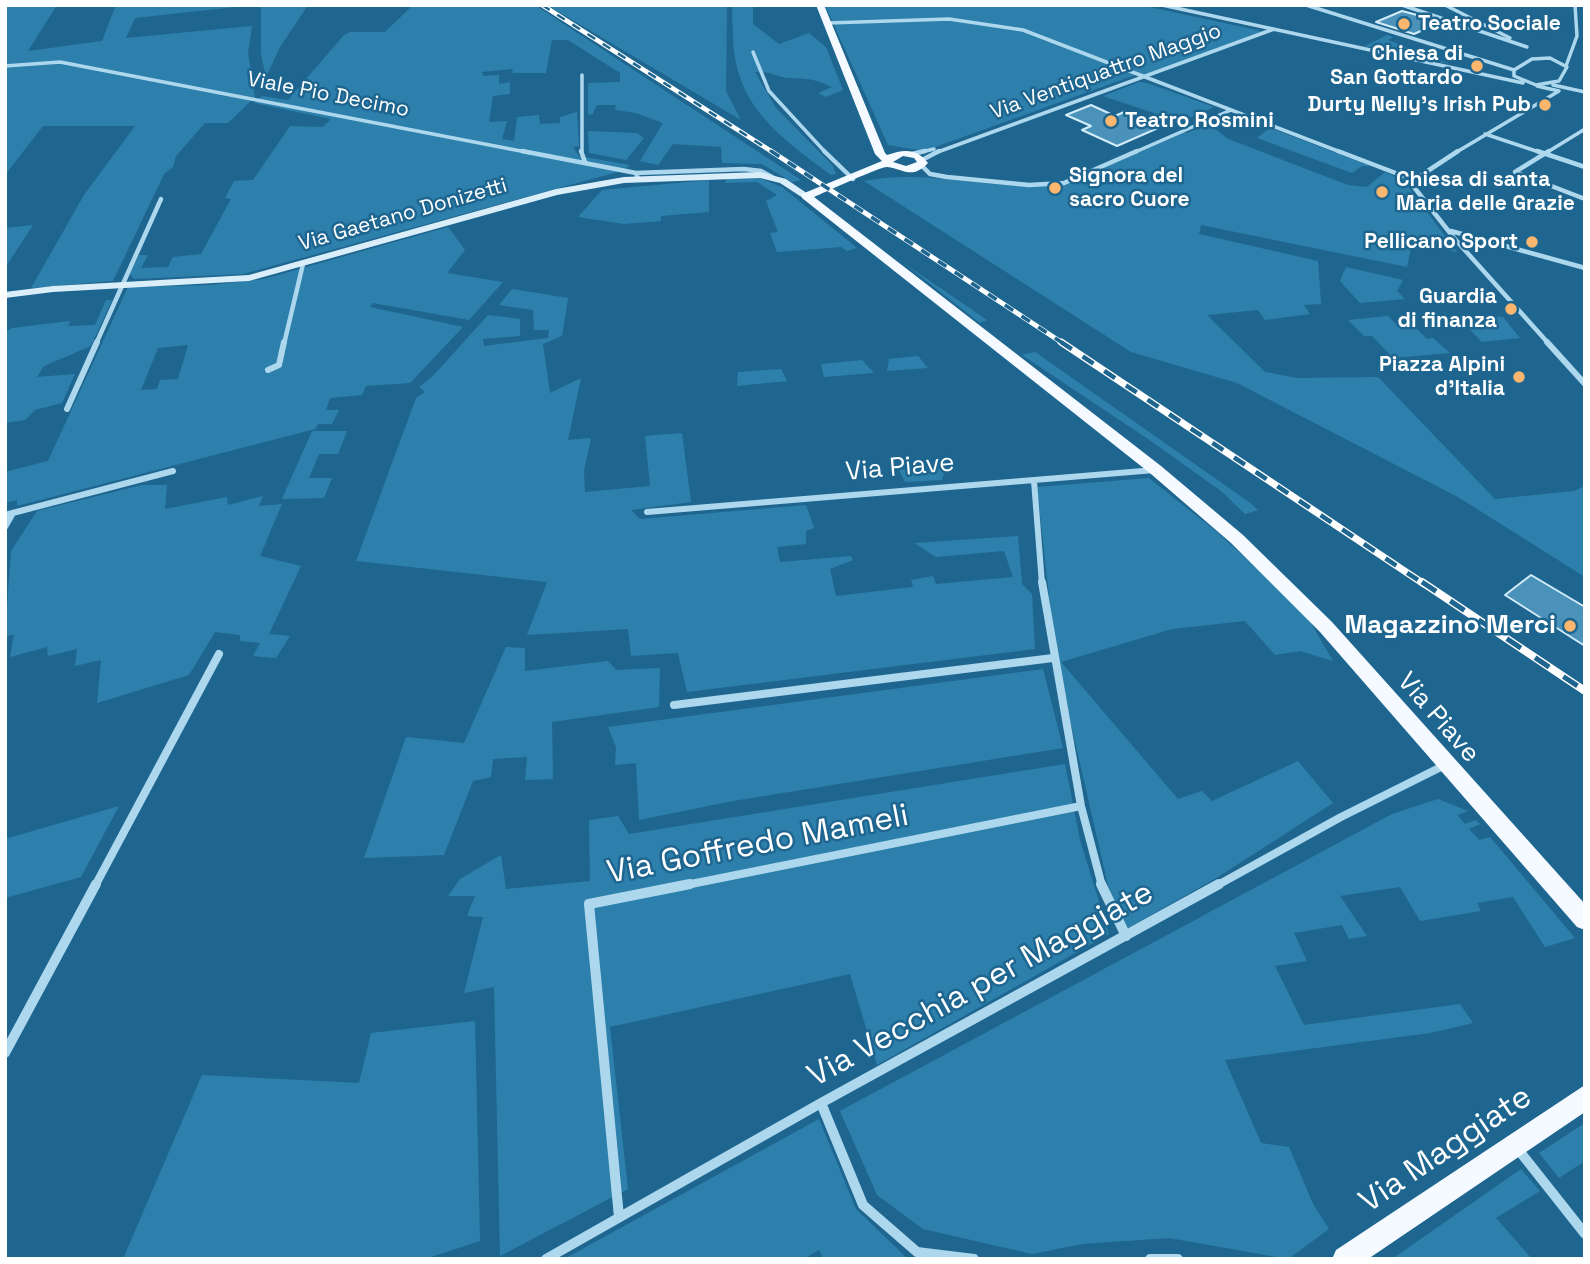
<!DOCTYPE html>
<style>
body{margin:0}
#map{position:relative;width:1590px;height:1264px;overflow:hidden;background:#1e6690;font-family:"Space Grotesk",sans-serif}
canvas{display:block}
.frame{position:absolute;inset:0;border:7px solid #fff;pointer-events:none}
</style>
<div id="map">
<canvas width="1590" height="1264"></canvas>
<div class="frame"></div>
</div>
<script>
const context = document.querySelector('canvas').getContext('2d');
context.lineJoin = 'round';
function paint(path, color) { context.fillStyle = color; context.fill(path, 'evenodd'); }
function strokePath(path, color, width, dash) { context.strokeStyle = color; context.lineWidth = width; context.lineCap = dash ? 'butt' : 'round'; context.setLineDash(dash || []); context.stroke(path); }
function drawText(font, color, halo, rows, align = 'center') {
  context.font = font + ' "Space Grotesk",sans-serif'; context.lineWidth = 5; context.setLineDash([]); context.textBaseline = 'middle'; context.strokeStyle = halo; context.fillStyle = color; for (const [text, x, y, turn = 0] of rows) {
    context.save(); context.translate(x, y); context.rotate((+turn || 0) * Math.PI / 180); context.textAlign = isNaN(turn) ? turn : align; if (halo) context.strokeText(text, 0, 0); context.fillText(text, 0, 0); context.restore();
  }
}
paint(new Path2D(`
 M 5,5 L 57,5 L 28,51 L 102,41 L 116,5 L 253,5 L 135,18 L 126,38 L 252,26 L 248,53 L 255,97 L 228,123 L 205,123 L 176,156 L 173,167 L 164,174 L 113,281 L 31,288 L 84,195 L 135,126 L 43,126 L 5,175 Z
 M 261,5 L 308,5 L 280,47 L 266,77 L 261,54 Z
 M 413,5 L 535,5 L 801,180 L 792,182 L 762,164 L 722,163 L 721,147 L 673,144 L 658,165 L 640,161 L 663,123 L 636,113 L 615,110 L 616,105 L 597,105 L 592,115 L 588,114 L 588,83 L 620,82 L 620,73 L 568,40 L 552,40 L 546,73 L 513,73 L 512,69 L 482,72 L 483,76 L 499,75 L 499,84 L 510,82 L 510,94 L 493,96 L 489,122 L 507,121 L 502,139 L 514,141 L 517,117 L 539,115 L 540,124 L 560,123 L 560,117 L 577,112 L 579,146 L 573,147 L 579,156 L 630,165 L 625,170 L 243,274 L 134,279 L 130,274 L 139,255 L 148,255 L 141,268 L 168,267 L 173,257 L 201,254 L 231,199 L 225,198 L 234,181 L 253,180 L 290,126 L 323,127 L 331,119 L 254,103 L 262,96 L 288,100 L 344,35 L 350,32 L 385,32 Z
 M 547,5 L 727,5 L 726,91 L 741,120 Z
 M 733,5 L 753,6 L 753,24 L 779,44 L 809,33 L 826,47 L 843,90 L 826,97 L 818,93 L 832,87 C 813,78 808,79 788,78 C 777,77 768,70 755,72 L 776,108 L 833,166 L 836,174 L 831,175 C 779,136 733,105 733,33 C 733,24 731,14 733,5 Z
 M 825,5 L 1140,5 L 1266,32 L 1144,76 L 1138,74 L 924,151 L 888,145 Z
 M 1387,35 L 1393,37 L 1388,40 L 1450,64 L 1365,46 Z
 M 1139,82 L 1147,83 L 1214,107 L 1181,122 L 1103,96 Z
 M 1209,124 L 1228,139 L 1348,185 L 1367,187 L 1385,172 L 1403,180 L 1457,252 L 1412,243 L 1407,267 L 1201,225 L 1199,234 L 1318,261 L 1321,304 L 1304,305 L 1310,314 L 1265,320 L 1258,310 L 1207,315 L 1265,372 L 1297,378 L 1378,377 L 1495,499 L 1574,491 L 1585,486 L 1585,577 L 1458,497 L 1237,383 L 1131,352 L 864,181 C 926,168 989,191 1052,184 C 1085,181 1150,146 1183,131 L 1187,133 Z
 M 1270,128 L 1371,166 L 1362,166 L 1352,173 L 1257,138 Z
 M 588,131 L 637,133 L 644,138 L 626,160 L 589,153 Z
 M 759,178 L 782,187 L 857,248 L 847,251 L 841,247 L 777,252 L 770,233 L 778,232 L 766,201 L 777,195 L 757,182 L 725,183 L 727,179 Z
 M 709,180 L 709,212 L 661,216 L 661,221 L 624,224 L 578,217 L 602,190 Z
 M 33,225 L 5,268 L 5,228 Z
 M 448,227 L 465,250 L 447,273 L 503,282 L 469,320 L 373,303 L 370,307 L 463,327 L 410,383 L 366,386 L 362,395 L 330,398 L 326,410 L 339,410 L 332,424 L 318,424 L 315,429 L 17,506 L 17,500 L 5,503 L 5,472 L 48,461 L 128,287 L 211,285 L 264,279 ZM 188,345 L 178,379 L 160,380 L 157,389 L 141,390 L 158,348 Z
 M 896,257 L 905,264 L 987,320 L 980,323 Z
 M 1346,267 L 1403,280 L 1397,291 L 1405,299 L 1360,303 L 1340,281 Z
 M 512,289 L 568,298 L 562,336 L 543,344 L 550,393 L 581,378 L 568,440 L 591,438 L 584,471 L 585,492 L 650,486 L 645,436 L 682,433 L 691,502 L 631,510 L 640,519 L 806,505 L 814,528 L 806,531 L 806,544 L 777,547 L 780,562 L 851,556 L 853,560 L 830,569 L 836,596 L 913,587 L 911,580 L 933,576 L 936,584 L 1013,577 L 1004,551 L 936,557 L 914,543 L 1018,536 L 1022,584 L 1032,594 L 1035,649 L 687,692 L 678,653 L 631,656 L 628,629 L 527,635 L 547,582 L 356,561 L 416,398 L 425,392 L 419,387 L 433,376 L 488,315 L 520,319 L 520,336 L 483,339 L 484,346 L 548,338 L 549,330 L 534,330 L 533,310 L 499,305 Z
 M 106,300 L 112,300 L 91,346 L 44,366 L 37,377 L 75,374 L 62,403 L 35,410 L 25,420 L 5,423 L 5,332 L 12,328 L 70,321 L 68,326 L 95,325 Z
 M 1388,316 L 1397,325 L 1411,323 L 1427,339 L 1433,338 L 1450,353 L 1393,358 L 1372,336 L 1364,336 L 1348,320 Z
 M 1458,317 L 1503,317 L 1520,338 L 1482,342 Z
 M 1035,352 L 1249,502 L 1258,510 L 1245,514 L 1221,491 L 1148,439 L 1022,355 Z
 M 918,356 L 928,368 L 887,371 L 889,359 Z
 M 862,360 L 874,373 L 824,377 L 821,364 Z
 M 781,369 L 787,381 L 737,386 L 738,372 Z
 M 312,431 L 347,431 L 338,454 L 319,454 L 309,478 L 332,478 L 324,498 L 282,499 Z
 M 947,464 L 942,480 L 905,482 L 899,470 Z
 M 1149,478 L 1217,532 L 1305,613 L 1333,661 L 1300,651 L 1275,655 L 1245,621 L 1172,629 L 1061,662 L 1178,799 L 1202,791 L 1212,801 L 1298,761 L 1333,803 L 1218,877 L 1128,928 L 1110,894 L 1056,659 L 1037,487 Z
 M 142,485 L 167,485 L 165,509 L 227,497 L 228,505 L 263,496 L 259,506 L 282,504 L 260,556 L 301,566 L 269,634 L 290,636 L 276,658 L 253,656 L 260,643 L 240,641 L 240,635 L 215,632 L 189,675 L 97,703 L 101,660 L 75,666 L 77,649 L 48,656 L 47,647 L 10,657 L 14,635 L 5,636 L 11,551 L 37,511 Z
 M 506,647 L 525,648 L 525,671 L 608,661 L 616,670 L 660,668 L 659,707 L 552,722 L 553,779 L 525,780 L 527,757 L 493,759 L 491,777 L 473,781 L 444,855 L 364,858 L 406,737 L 464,743 Z
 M 1043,669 L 1063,748 L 733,801 L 639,820 L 636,763 L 615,765 L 616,747 L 608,727 Z
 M 1065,764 L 1080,840 L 1109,934 L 877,1065 L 850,974 L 610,1027 L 628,1189 L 500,1256 L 494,987 L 464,993 L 483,917 L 467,916 L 475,896 L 448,896 L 460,879 L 501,855 L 506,889 L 590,881 L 589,820 L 618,816 L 629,834 Z
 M 1438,799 L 1468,811 L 1457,815 L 1465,824 L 1476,820 L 1480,824 L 1469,829 L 1479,840 L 1490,837 L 1575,938 L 1545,947 L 1513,897 L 1477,903 L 1481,911 L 1420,921 L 1400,887 L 1340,896 L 1367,936 L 1349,939 L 1342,925 L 1294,933 L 1307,961 L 1275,966 L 1304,1025 L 1460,1004 L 1473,1023 L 1430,1033 L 1225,1060 L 1261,1143 L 1289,1147 L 1313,1204 L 1329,1229 L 1288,1259 L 1169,1238 L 1082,1244 L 1032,1254 L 923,1229 L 877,1195 L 840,1111 L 1392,814 Z
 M 119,806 L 81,877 L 5,898 L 5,839 Z
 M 475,1021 L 480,1241 L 425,1259 L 123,1259 L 202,1075 L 359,1083 L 371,1033 Z
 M 819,1119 L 856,1209 L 908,1259 L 823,1259 L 819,1250 L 803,1259 L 564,1259 Z
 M 1585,1123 L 1585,1161 L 1559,1178 L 1539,1153 Z
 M 1521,1169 L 1540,1191 L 1496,1218 L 1532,1259 L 1392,1259 Z`), '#2e80ac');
const building = new Path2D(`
 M 1402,11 L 1428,18 L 1422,21 L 1434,25 L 1414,34 L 1376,22 Z
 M 1091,105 L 1115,116 L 1124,112 L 1158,128 L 1117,146 L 1082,130 L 1091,126 L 1066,115 Z
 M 1531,575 L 1585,607 L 1585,646 L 1505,595 Z`);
paint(building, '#4a92b9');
strokePath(building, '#d3ecfa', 2);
strokePath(new Path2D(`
 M 1162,5 L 1523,83
 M 1306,5 L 1514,70
 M 1402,5 L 1527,47
 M 1445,5 L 1510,38
 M 828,23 L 949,19 L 1023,30 L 1343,153
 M 753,52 L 769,91 L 826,153
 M 1550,58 L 1567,67 L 1559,81 L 1536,85 L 1514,76 L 1514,70 L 1532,59 Z
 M 5,66 L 60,62 L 531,153
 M 1566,66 L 1577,36 L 1575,5
 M 1553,85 L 1585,92
 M 1485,134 L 1542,153
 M 582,153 L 582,75
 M 917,153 L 934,149
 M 935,153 L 1274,29
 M 1133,153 L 1231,110
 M 1455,153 L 1559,91 L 1537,86
 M 1546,153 L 1585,129`), '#add7ed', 3.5);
strokePath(new Path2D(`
 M 522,151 L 636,173 L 638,179
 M 581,151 L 585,162
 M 824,151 L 853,179
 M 1338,151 L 1406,177 L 1454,238 L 1549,344
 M 1537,151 L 1585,167
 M 1549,151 L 1515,172 L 1585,199
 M 912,154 L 925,151
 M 922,160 L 939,151
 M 921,165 L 930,174 L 947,177 L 1029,185 L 1064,183 L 1137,151
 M 636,173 L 744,169 L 761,171 L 772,177
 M 1411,182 L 1458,151
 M 1451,231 L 1585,268
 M 96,344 L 161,199
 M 284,344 L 303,264`), '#add7ed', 4.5);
strokePath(new Path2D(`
 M 1547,342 L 1585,384
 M 268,370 L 279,365 L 284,342
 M 67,409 L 97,342
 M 1034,481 L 1042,584
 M 647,512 L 1155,470
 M 5,515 L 173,471
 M 5,527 L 13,513`), '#add7ed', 6);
strokePath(new Path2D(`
 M 1042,582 L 1081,806 L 1102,886
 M 674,705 L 1053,658
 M 95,886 L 219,654
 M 681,886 L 1081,806
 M 1216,886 L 1341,817 L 1445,765`), '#add7ed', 8);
strokePath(new Path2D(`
 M 1101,884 L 1126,936
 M 5,1053 L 96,884
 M 821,1103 L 863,1205 L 917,1252 L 974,1259
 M 1517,1148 L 1585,1234
 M 619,1217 L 589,904 L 690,884
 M 546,1259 L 821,1103 L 1219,884
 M 1150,1259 L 1178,1259`), '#add7ed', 10);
paint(new Path2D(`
 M 760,172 L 786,179 L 811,196 L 803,198 L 780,183 L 760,178 L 624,183 L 557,195 L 249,281 L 53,292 L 5,298 L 5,292 L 53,286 L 249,275 L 556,189 L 624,177 Z`), '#daeefa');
paint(new Path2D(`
 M 816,5 L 824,5 L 885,153 L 887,155 C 904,149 917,148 928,163 C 912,180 904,169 887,167 C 879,167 826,192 814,197 L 1161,466 L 1243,535 L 1332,622 L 1585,904 L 1585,930 L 1577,927 L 1320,632 L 1231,543 L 1151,474 L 802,198 L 802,194 L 882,161 L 875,154 ZM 903,156 L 914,158 L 917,162 L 906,166 L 893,162 Z
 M 1585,1085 L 1585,1112 L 1368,1259 L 1332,1259 L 1336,1250 Z`), '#f4faff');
const railFar3 = new Path2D(`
 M 542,5 L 774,153`);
const railFar2 = new Path2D(`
 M 771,151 L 1064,344`);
const railFar1 = new Path2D(`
 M 1061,342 L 1424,584`);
const rail = new Path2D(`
 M 1422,582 L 1585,691`);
strokePath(railFar3, '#fff', 4.5);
strokePath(railFar2, '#fff', 5);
strokePath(railFar1, '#fff', 7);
strokePath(rail, '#fff', 8);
strokePath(railFar3, '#1e6690', 2.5, [9]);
strokePath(railFar2, '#1e6690', 3.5, [10]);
strokePath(railFar1, '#1e6690', 4.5, [13]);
strokePath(rail, '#1e6690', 5, [17]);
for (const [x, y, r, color] of [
 [1404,24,7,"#fcb66d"],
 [1477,66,7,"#fcb66d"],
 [1545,105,7,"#fcb66d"],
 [1111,121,7,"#fcb66d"],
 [1055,188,7,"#fcb66d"],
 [1382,192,7,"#fcb66d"],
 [1532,242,7,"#fcb66d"],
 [1511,309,7,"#fcb66d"],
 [1519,377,7,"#fcb66d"],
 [1570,626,7,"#fcb66d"]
]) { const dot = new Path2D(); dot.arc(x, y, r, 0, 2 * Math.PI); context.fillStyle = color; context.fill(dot); strokePath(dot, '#1e6690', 2.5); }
drawText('bold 21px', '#fff', '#1e6690', [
 ["Teatro Sociale",1418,24,"left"],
 ["Chiesa di",1463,54],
 ["San Gottardo",1463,78],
 ["Durty Nelly's Irish Pub",1531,105],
 ["Teatro Rosmini",1125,121,"left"],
 ["Signora del",1069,176,"left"],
 ["sacro Cuore",1069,200,"left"],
 ["Chiesa di santa",1396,180,"left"],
 ["Maria delle Grazie",1396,204,"left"],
 ["Pellicano Sport",1518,242],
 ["Guardia",1497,297],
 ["di finanza",1497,321],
 ["Piazza Alpini",1505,365],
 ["d'Italia",1505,389]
], 'right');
drawText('21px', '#fff', '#1e6690', [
 ["Via Ventiquattro Maggio",1106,72,-20],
 ["Viale Pio Decimo",328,95,11],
 ["Via Gaetano Donizetti",403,215,-16]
]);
drawText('26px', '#fff', '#1e6690', [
 ["Via Piave",900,468,-5],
 ["Via Piave",1438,718,49]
]);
drawText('bold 26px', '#fff', '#1e6690', [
 ["Magazzino Merci",1556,626]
], 'right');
drawText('32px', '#fff', '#1e6690', [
 ["Via Goffredo Mameli",758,845,-11],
 ["Via Vecchia per Maggiate",981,985,-29],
 ["Via Maggiate",1446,1150,-34]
]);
</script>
